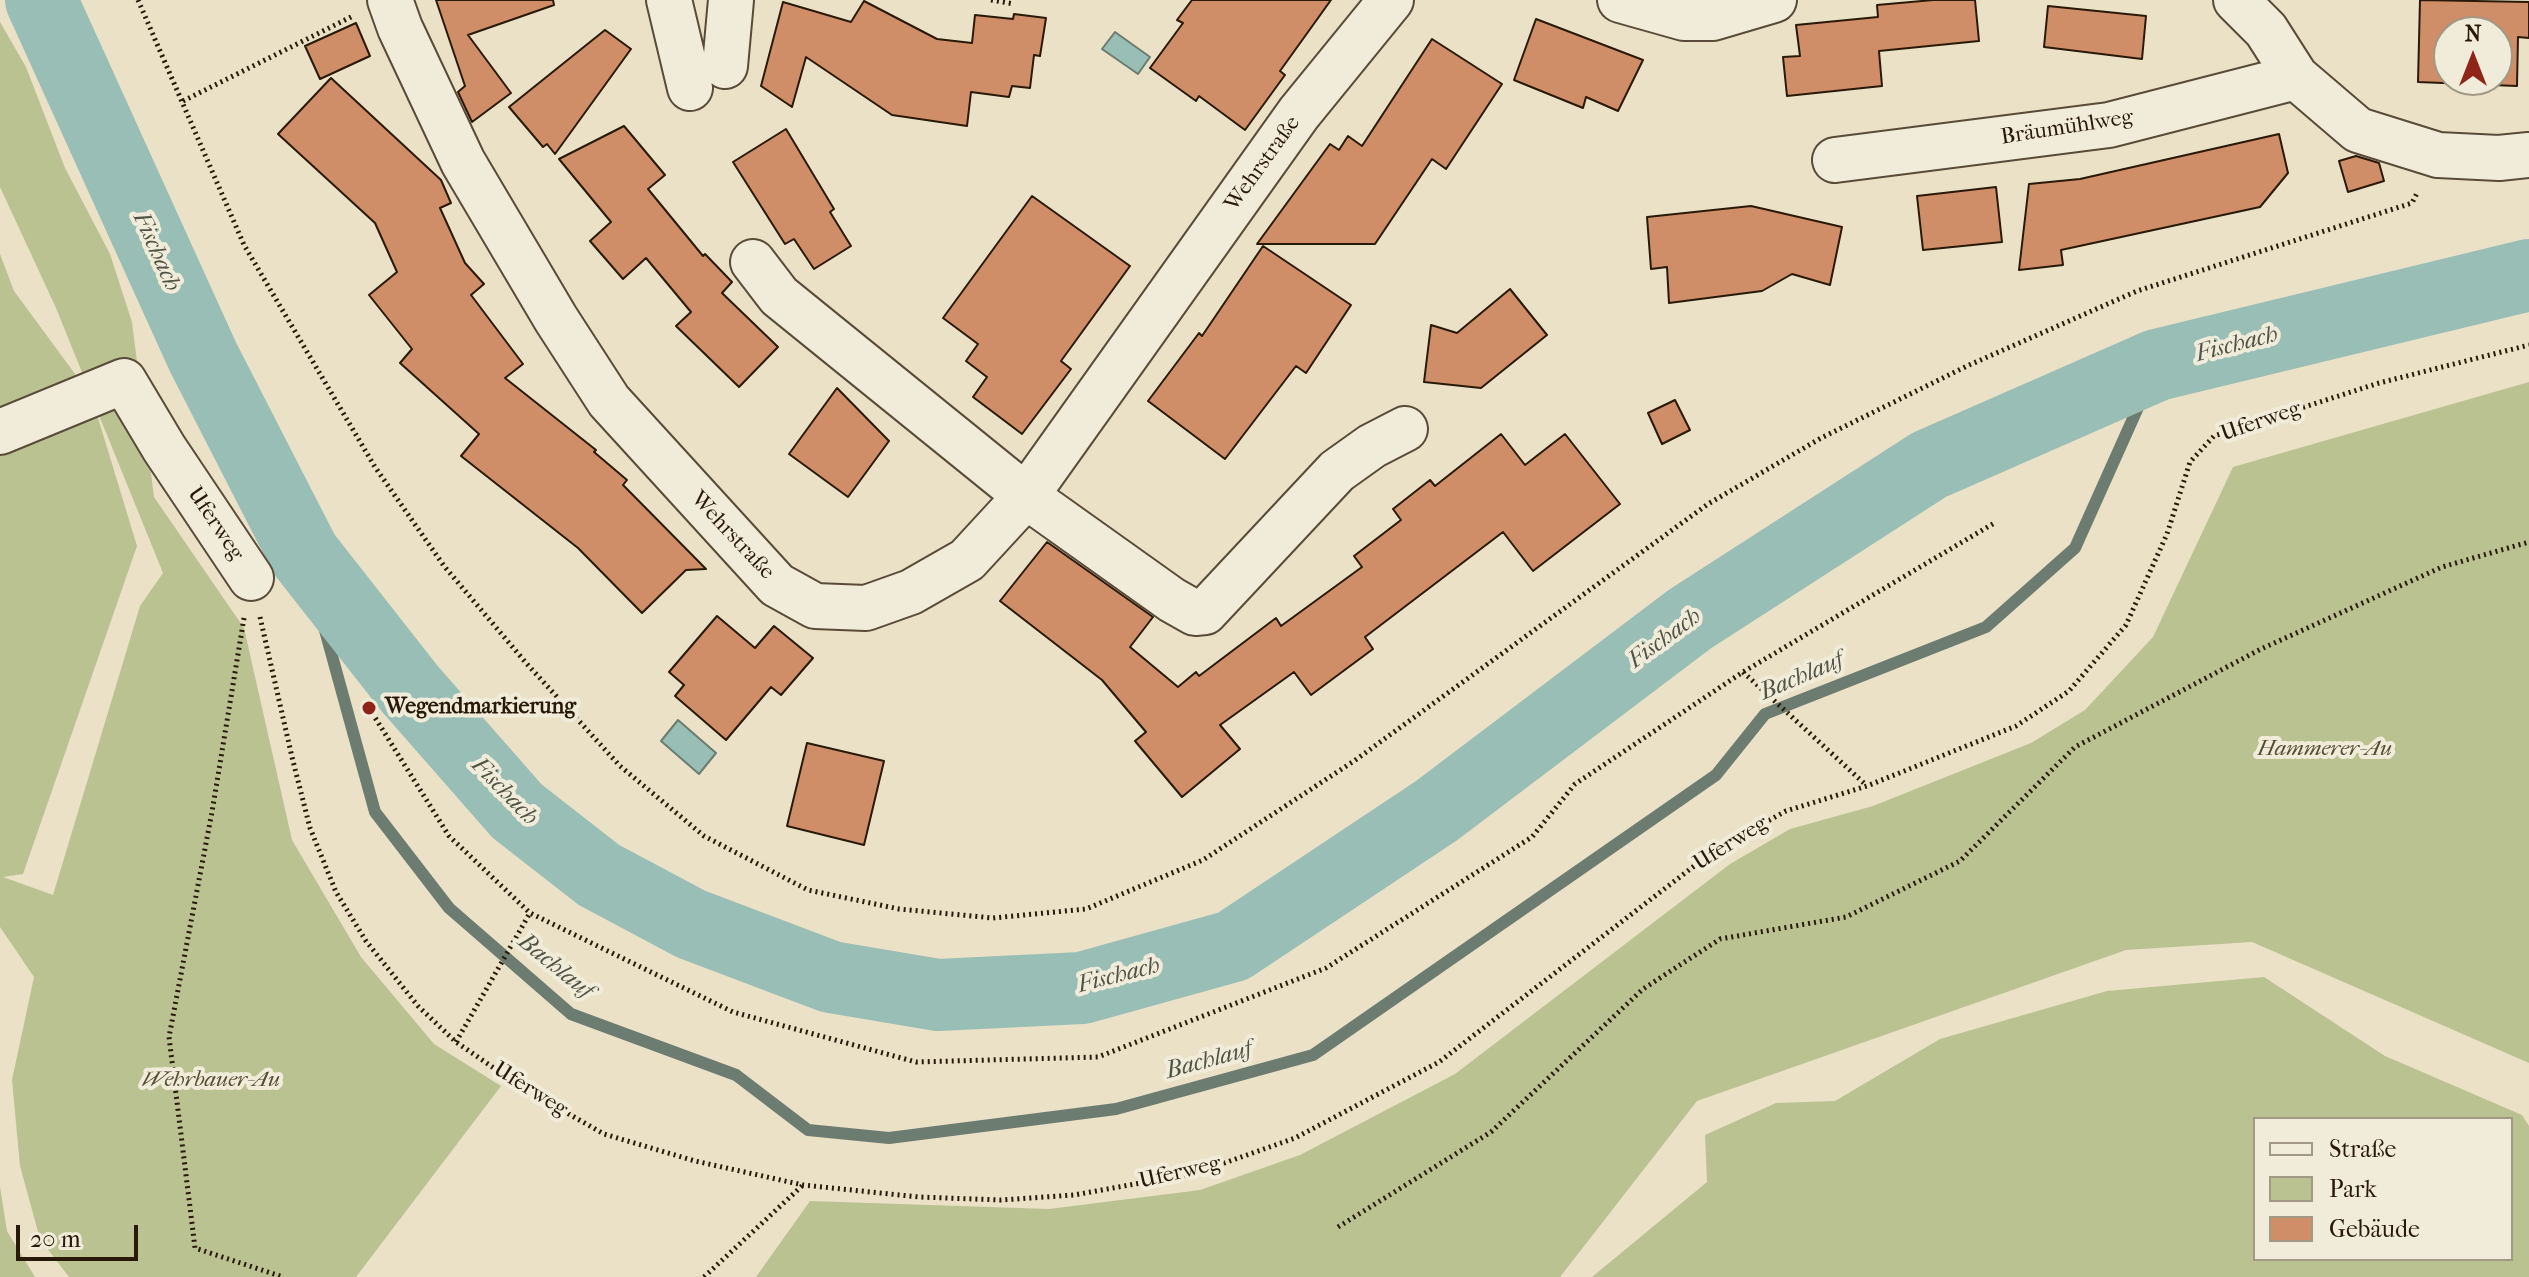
<!DOCTYPE html>
<meta charset="utf-8">
<style>
body{margin:0}
#map{position:relative;width:2529px;height:1277px;overflow:hidden;background:#eae1c6;font-family:"IM FELL French Canon",serif}
canvas{display:block}
.legend{position:absolute;left:2253px;top:1117px;width:260px;height:144px;box-sizing:border-box;background:#f1ecda;border:2px solid #a19886;margin:0;padding:10px 14px;list-style:none;font-size:24px;color:#291908}
.legend li{display:flex;align-items:center;gap:16px;height:40px}
.legend b{width:40px;border:2px solid #a19886}
.north{position:absolute;left:2433px;top:16px;width:80px;height:80px;box-sizing:border-box;background:#f1ecda;border:2px solid #a19886;border-radius:50%;rotate:0deg;font-size:22px;font-weight:700;line-height:32px;text-align:center;color:#291908}
.north::after{content:'';display:block;margin:auto;width:28px;height:36px;background:#8f2418;clip-path:polygon(50% 0,100% 100%,50% 72%,0 100%)}
.scale{position:absolute;left:16px;top:1225px;width:122px;height:36px;box-sizing:border-box;border:4px solid #291908;border-top:0;padding-left:10px;font-size:24px;line-height:28px;white-space:nowrap;color:#291908;-webkit-text-stroke:6px #f1ecda;paint-order:stroke}
</style>
<div id="map">
<canvas width="2529" height="1277"></canvas>
<ul class="legend">
<li><b style="height:10px;background:#f1ecda"></b>Straße</li>
<li><b style="height:22px;background:#bbc292"></b>Park</li>
<li><b style="height:22px;background:#cf8d68"></b>Gebäude</li>
</ul>
<div class="north">N</div>
<div class="scale">20 m</div>
</div>
<script>
const context = document.querySelector('canvas').getContext('2d');
context.lineJoin = 'round';
function paint(path, color) { context.fillStyle = color; context.fill(path, 'evenodd'); }
function strokePath(path, color, width, dash) { context.strokeStyle = color; context.lineWidth = width; context.lineCap = dash ? 'butt' : 'round'; context.setLineDash(dash || []); context.stroke(path); }
function drawText(font, color, halo, rows, align = 'center') {
  context.font = font + ' "IM FELL French Canon",serif'; context.lineWidth = 8; context.setLineDash([]); context.textBaseline = 'middle'; context.strokeStyle = halo; context.fillStyle = color; for (const [text, x, y, turn = 0] of rows) {
    context.save(); context.translate(x, y); context.rotate((+turn || 0) * Math.PI / 180); context.textAlign = isNaN(turn) ? turn : align; if (halo) context.strokeText(text, 0, 0); context.fillText(text, 0, 0); context.restore();
  }
}
paint(new Path2D(`
 M 0,22 L 26,67 L 65,168 L 110,254 L 132,322 L 154,497 L 244,628 L 292,840 L 361,957 L 434,1044 L 501,1086 L 356,1277 L 69,1277 L 40,1239 L 20,1166 L 12,1080 L 34,977 L 0,927 L 0,254 L 14,291 L 92,397 L 56,308 L 0,187 ZM 92,398 L 163,573 L 140,606 L 53,895 L 3,877 L 23,874 L 137,546 Z
 M 2529,382 L 2529,1063 L 2252,942 L 2126,950 L 1697,1101 L 1560,1277 L 756,1277 L 810,1201 L 1049,1209 L 1200,1190 L 1300,1155 L 1455,1074 L 1730,864 L 1790,829 L 1873,806 L 2031,743 L 2085,710 L 2153,637 L 2233,467 Z
 M 2264,977 L 2385,1056 L 2522,1115 L 2529,1126 L 2529,1277 L 1592,1277 L 1707,1182 L 1705,1135 L 1776,1103 L 1835,1101 L 1940,1039 L 2107,991 ZM 2255,1119 L 2511,1119 L 2511,1259 L 2255,1259 Z
 M 0,1187 L 7,1231 L 35,1277 L 0,1277 Z`), '#bbc292');
const water = new Path2D(`
 M 1115,32 L 1150,57 L 1138,74 L 1102,49 Z
 M 678,720 L 716,753 L 699,774 L 661,741 Z`);
paint(water, '#98beb5');
strokePath(water, '#6c7c70', 2);
strokePath(new Path2D(`
 M 304,554 L 375,812 L 449,908 L 571,1014 L 736,1075 L 808,1130 L 889,1138 L 1116,1109 L 1313,1055 L 1716,775 L 1765,714 L 1986,627 L 2075,548 L 2157,365`), '#6c7c70', 12);
strokePath(new Path2D(`
 M 41,0 L 203,357 L 304,554 L 410,689 L 517,811 L 599,875 L 691,924 L 831,977 L 938,995 L 1082,988 L 1233,946 L 1436,811 L 1690,619 L 1929,465 L 2157,365 L 2529,275`), '#98beb5', 72);
const building = new Path2D(`
 M 436,0 L 553,0 L 554,5 L 468,35 L 511,93 L 472,122 L 458,92 L 465,86 Z
 M 1192,0 L 1331,0 L 1280,71 L 1285,75 L 1245,130 L 1199,96 L 1196,101 L 1150,68 L 1183,23 L 1177,20 Z
 M 1933,0 L 1975,0 L 1979,41 L 1879,51 L 1882,86 L 1787,96 L 1783,57 L 1800,56 L 1796,25 L 1878,17 L 1877,5 Z
 M 2420,0 L 2529,2 L 2529,38 L 2518,37 L 2517,86 L 2418,82 ZM 2449,32 L 2497,32 L 2497,80 L 2449,80 Z
 M 864,1 L 937,39 L 972,43 L 975,15 L 1013,19 L 1014,14 L 1046,18 L 1040,56 L 1034,55 L 1030,88 L 1012,86 L 1009,97 L 971,92 L 967,126 L 892,115 L 806,57 L 792,107 L 761,86 L 783,2 L 851,22 Z
 M 2048,6 L 2146,16 L 2142,59 L 2044,47 Z
 M 1536,19 L 1643,60 L 1618,111 L 1586,97 L 1583,108 L 1514,80 Z
 M 356,23 L 370,56 L 320,79 L 305,46 Z
 M 605,30 L 631,49 L 555,154 L 547,144 L 543,147 L 509,107 Z
 M 1432,39 L 1502,84 L 1446,169 L 1432,159 L 1375,244 L 1257,244 L 1330,144 L 1339,150 L 1348,136 L 1362,146 Z
 M 331,78 L 441,180 L 451,203 L 440,208 L 465,263 L 484,284 L 471,295 L 523,364 L 505,378 L 596,450 L 594,452 L 627,480 L 623,485 L 706,569 L 686,570 L 642,613 L 578,548 L 461,456 L 479,434 L 400,363 L 412,349 L 369,295 L 397,272 L 375,223 L 278,134 Z
 M 624,126 L 665,175 L 648,189 L 703,256 L 705,254 L 732,282 L 722,293 L 778,347 L 739,387 L 676,326 L 691,312 L 646,258 L 623,279 L 590,241 L 611,222 L 559,159 Z
 M 786,129 L 834,209 L 830,212 L 851,246 L 814,269 L 794,239 L 785,244 L 733,162 Z
 M 2279,134 L 2288,173 L 2260,207 L 2061,250 L 2063,265 L 2019,270 L 2029,184 L 2080,179 Z
 M 2356,156 L 2379,163 L 2384,181 L 2348,192 L 2339,161 Z
 M 1996,187 L 2002,242 L 1923,250 L 1917,196 Z
 M 1032,196 L 1130,266 L 1061,361 L 1071,369 L 1022,434 L 973,397 L 987,377 L 966,361 L 978,344 L 943,318 Z
 M 1751,206 L 1842,227 L 1830,285 L 1792,274 L 1762,291 L 1669,303 L 1667,267 L 1651,269 L 1647,217 Z
 M 1263,246 L 1351,305 L 1306,373 L 1296,366 L 1225,459 L 1148,401 L 1199,333 L 1202,336 Z
 M 1510,289 L 1547,335 L 1481,388 L 1424,382 L 1431,325 L 1457,333 Z
 M 837,388 L 889,441 L 848,497 L 789,454 Z
 M 1675,400 L 1690,430 L 1662,444 L 1648,413 Z
 M 1501,434 L 1525,465 L 1565,434 L 1620,504 L 1533,571 L 1503,532 L 1365,637 L 1373,649 L 1311,695 L 1294,672 L 1220,725 L 1240,749 L 1182,797 L 1135,741 L 1146,732 L 1102,680 L 1000,601 L 1047,542 L 1153,617 L 1130,647 L 1178,687 L 1196,672 L 1199,676 L 1276,618 L 1281,626 L 1362,567 L 1354,556 L 1401,520 L 1393,509 L 1430,480 L 1435,486 Z
 M 717,616 L 755,648 L 774,626 L 813,658 L 781,695 L 771,687 L 726,740 L 675,696 L 684,685 L 669,672 Z
 M 807,743 L 884,761 L 864,845 L 787,826 Z`);
paint(building, '#cf8d68');
strokePath(building, '#291908', 2);
const minor = new Path2D(`
 M 390,0 L 400,28 L 463,162 L 556,319 L 609,401 L 777,585 L 815,606 L 866,608 L 911,592 L 967,560 L 1026,496 L 1299,113 L 1391,0
 M 669,0 L 690,88
 M 1620,0 L 1684,18 L 1713,18 L 1774,0
 M 2236,0 L 2266,30 L 2296,77 L 2358,130 L 2438,155 L 2499,158 L 2529,155
 M 725,66 L 731,0
 M 1835,160 L 2109,125 L 2296,77
 M 753,262 L 779,296 L 1026,496 L 1172,600 L 1195,613 L 1205,612 L 1337,471 L 1372,446 L 1405,429
 M 0,432 L 124,381 L 164,448 L 251,578`);
strokePath(minor, '#594b38', 48);
strokePath(new Path2D(`
 M 138,0 L 244,245 L 375,467 L 444,566 L 527,664 L 620,766 L 704,836 L 808,890 L 899,909 L 993,918 L 1086,909 L 1203,860 L 1354,761 L 1708,504 L 1821,438 L 1967,366 L 2137,291 L 2412,203 L 2418,191
 M 991,0 L 1014,4
 M 183,101 L 353,16
 M 260,617 L 292,757 L 310,828 L 336,892 L 366,941 L 418,1006 L 456,1042 L 523,1088 L 604,1134 L 695,1161 L 803,1185 L 919,1197 L 1001,1200 L 1074,1195 L 1196,1173 L 1295,1138 L 1439,1062 L 1715,850 L 1786,811 L 1867,786 L 2016,726 L 2069,691 L 2126,625 L 2167,534 L 2190,462 L 2214,436 L 2379,383 L 2529,345
 M 244,618 L 212,812 L 169,1037 L 195,1248 L 283,1277
 M 1743,672 L 1866,785
 M 369,708 L 449,836 L 530,913 L 733,1012 L 916,1062 L 1098,1057 L 1326,968 L 1532,837 L 1575,784 L 1743,672 L 1996,522
 M 456,1042 L 530,913
 M 1338,1227 L 1491,1132 L 1643,989 L 1720,939 L 1846,917 L 1960,861 L 2075,747 L 2261,649 L 2442,567 L 2529,542
 M 704,1277 L 803,1185`), '#291908', 5, [2, 4]);
strokePath(minor, '#f1ecda', 44);
for (const [x, y, r, color] of [
 [369,708,8,"#8f2418"]
]) { const dot = new Path2D(); dot.arc(x, y, r, 0, 2 * Math.PI); context.fillStyle = color; context.fill(dot); strokePath(dot, '#f1ecda', 3); }
drawText('22px', '#291908', '#f1ecda', [
 ["Bräumühlweg",2067,128,-9],
 ["Wehrstraße",1263,164,-54],
 ["Uferweg",2261,422,-19],
 ["Uferweg",215,524,56],
 ["Wehrstraße",732,536,47],
 ["Uferweg",1731,844,-32],
 ["Uferweg",530,1090,32],
 ["Uferweg",1180,1173,-13]
]);
drawText('bold 22px', '#291908', '#f1ecda', [
 ["Wegendmarkierung",385,708]
], 'left');
drawText('italic 22px', '#554c31', '#f1ecda', [
 ["Hammerer-Au",2325,750],
 ["Wehrbauer-Au",211,1081]
]);
drawText('italic 24px', '#505345', '#f1ecda', [
 ["Fischach",156,252,66],
 ["Fischach",2237,345,-14],
 ["Fischach",1665,639,-36],
 ["Bachlauf",1802,677,-23],
 ["Fischach",504,792,46],
 ["Bachlauf",555,967,39],
 ["Fischach",1119,976,-14],
 ["Bachlauf",1209,1061,-15]
]);
</script>
